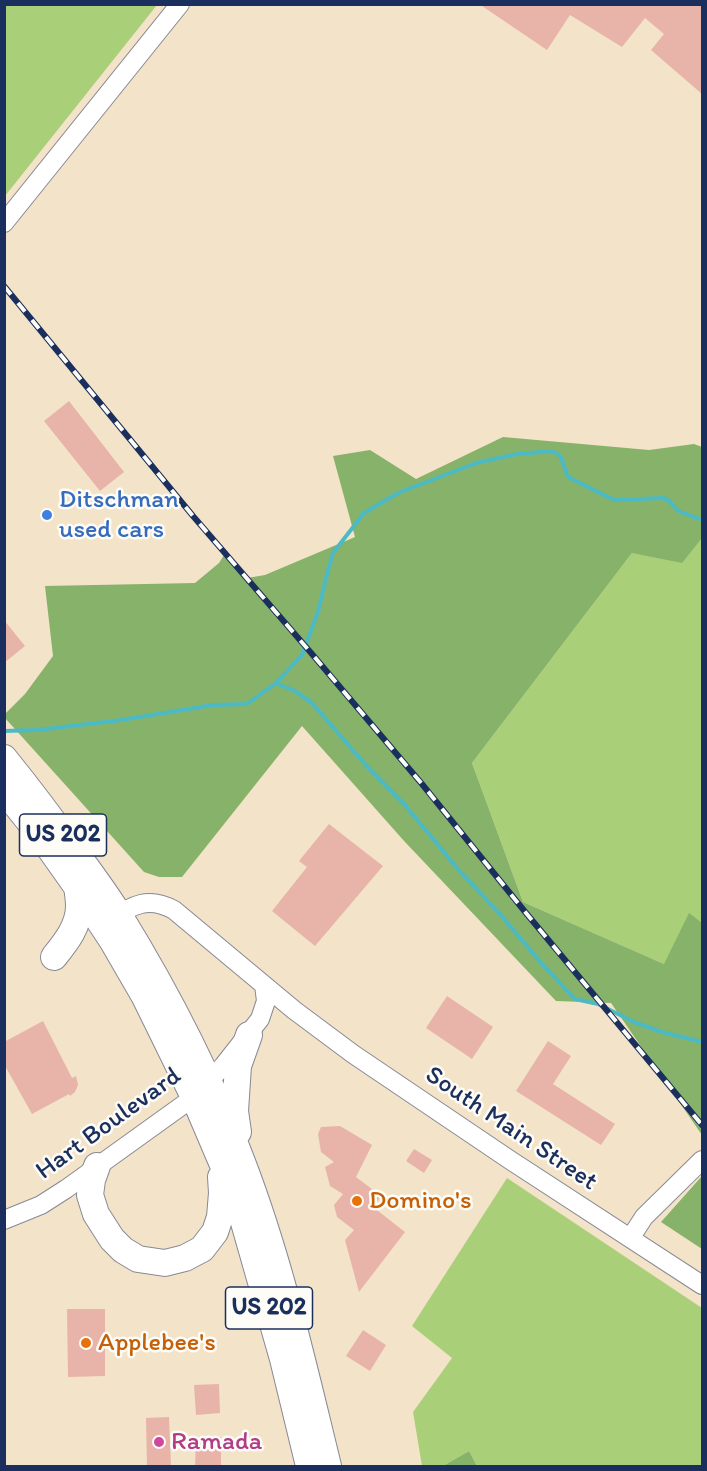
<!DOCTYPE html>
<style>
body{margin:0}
#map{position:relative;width:707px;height:1471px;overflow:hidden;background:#f3e3c9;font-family:Itim,sans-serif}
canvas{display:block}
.frame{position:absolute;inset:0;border:6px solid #1b2f5e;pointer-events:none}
</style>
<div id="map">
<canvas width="707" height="1471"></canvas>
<div class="frame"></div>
</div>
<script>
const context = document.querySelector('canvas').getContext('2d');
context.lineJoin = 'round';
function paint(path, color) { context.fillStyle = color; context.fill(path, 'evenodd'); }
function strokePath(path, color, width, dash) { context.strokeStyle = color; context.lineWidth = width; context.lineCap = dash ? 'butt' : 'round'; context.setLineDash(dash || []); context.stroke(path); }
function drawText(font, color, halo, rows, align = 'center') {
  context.font = font + ' Itim,sans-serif'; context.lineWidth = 5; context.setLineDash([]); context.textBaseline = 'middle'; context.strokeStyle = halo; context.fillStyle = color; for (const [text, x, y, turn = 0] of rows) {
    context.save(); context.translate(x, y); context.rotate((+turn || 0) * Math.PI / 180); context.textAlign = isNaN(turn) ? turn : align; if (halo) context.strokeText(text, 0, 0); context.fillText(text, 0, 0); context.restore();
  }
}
paint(new Path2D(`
 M 5,4 L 157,5 L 5,196 L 4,5 Z
 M 702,516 L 702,951 L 664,964 L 523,902 L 472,763 L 632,553 Z
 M 507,1178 L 702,1308 L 702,1466 L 477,1466 L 469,1451 L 443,1466 L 422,1466 L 413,1412 L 452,1358 L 412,1326 Z`), '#aacf79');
paint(new Path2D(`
 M 503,437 L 649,450 L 694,444 L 702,447 L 702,538 L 682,563 L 632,553 L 472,763 L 523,902 L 664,964 L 689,913 L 702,923 L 702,1135 L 611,1003 L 556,1001 L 405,842 L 302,726 L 182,877 L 159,877 L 144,872 L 5,718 L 5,714 L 25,694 L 53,656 L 45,586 L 195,583 L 219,563 L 226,552 L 247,578 L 265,575 L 355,537 L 333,456 L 370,450 L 416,479 Z
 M 702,1176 L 702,1249 L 661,1222 Z
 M 469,1451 L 477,1466 L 443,1466 Z`), '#87b269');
strokePath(new Path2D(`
 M 276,683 L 295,691 L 312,703 L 364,763 L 405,805 L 457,868 L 499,913 L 543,965 L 575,999 L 598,1004 L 634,1022 L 662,1032 L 702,1042
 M 4,731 L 38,730 L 121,720 L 213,705 L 247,704 L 276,683 L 302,655 L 318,612 L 327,574 L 333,553 L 364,513 L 398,493 L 476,463 L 517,454 L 553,451 L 561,457 L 567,475 L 570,478 L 614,500 L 664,498 L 670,502 L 678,511 L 702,520`), '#4cbac5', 4);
paint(new Path2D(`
 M 479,4 L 702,4 L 702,94 L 651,50 L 664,34 L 645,18 L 622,47 L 570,15 L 547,50 Z
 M 69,401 L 124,472 L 100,491 L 44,421 Z
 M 4,620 L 25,646 L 4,663 Z
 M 329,824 L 383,866 L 315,946 L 272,911 L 307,867 L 299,861 Z
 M 447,996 L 493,1027 L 472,1059 L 426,1028 Z
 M 43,1021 L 72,1078 L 76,1076 L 78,1085 L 75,1092 L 70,1096 L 69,1094 L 32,1114 L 4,1064 L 4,1042 Z
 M 548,1041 L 571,1056 L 553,1084 L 615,1124 L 601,1145 L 516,1091 Z
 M 340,1126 L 372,1145 L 356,1177 L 381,1196 L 373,1207 L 405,1232 L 359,1292 L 345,1240 L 354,1230 L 337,1217 L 334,1205 L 343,1194 L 330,1186 L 325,1167 L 334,1162 L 321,1152 L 318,1134 L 321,1127 Z
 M 414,1149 L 432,1160 L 424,1173 L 406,1161 Z
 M 67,1309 L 105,1309 L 105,1376 L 68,1377 Z
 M 363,1330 L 386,1345 L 370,1371 L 346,1356 Z
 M 219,1384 L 220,1413 L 196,1415 L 194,1385 Z
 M 169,1417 L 171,1467 L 147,1467 L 146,1418 Z
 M 221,1437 L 221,1467 L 195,1467 L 196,1439 Z`), '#e8b4aa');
const minor = new Path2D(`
 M 4,223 L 180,4
 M 110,920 C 132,905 148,896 174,910 L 294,1010 L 353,1054 L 510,1160 L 702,1285
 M 4,1220 L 41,1205 L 66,1189 L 194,1097 L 223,1066 L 260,1019 L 266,1001 L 264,985
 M 631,1237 L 644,1217 L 702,1160`);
const highway = new Path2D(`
 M 4,758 C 30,790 54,822 78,856 C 92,875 107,895 119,915 C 167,993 210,1076 242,1162 C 280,1261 303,1364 328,1466
 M 4,790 L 41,836 L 77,887 L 112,940 L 145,997 L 194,1097 L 232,1186 L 243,1219 L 283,1359 L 309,1466
 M 54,957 C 66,942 79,926 79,906 C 79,900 78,893 77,887
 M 238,1132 L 235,1111 L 238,1066 L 249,1035
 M 97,1166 L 92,1180 L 90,1195 L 96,1214 L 112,1239 L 123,1250 L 138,1259 L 165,1263 L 185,1258 L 202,1249 L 215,1232 L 220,1217 L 222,1193 L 221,1177`);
strokePath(minor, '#878994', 20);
strokePath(highway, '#878994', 28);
strokePath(minor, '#fff', 18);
strokePath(highway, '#fff', 26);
const rail = new Path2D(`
 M 4,286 L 193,516 L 312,654 L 422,784 L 526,913 L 702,1125`);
strokePath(rail, '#1b2f5e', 6);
strokePath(rail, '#fdfcf7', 4, [11]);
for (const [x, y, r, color] of [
 [47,515,6,"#3f7fe0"],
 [357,1201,6,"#e8710a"],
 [86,1343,6,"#e8710a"],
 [159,1442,6,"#d1479c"]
]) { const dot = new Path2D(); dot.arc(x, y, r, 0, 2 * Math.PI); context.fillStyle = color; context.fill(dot); strokePath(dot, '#fdfcf7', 2); }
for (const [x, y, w] of [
 [63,835,87],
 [269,1308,87]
]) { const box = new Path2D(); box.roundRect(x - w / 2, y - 21, w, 42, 4.5); context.fillStyle = '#fdfcf7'; context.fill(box); strokePath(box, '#1b2f5e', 1.5); }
drawText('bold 24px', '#1b2f5e', null, [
 ["US 202",63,835],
 ["US 202",269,1308]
]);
drawText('26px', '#366cbe', '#fdfcf7', [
 ["Ditschman",59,500],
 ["used cars",59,530]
], 'left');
drawText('26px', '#1b2f5e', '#fdfcf7', [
 ["Hart Boulevard",109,1124,-36],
 ["South Main Street",511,1129,34]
]);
drawText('26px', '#c56008', '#fdfcf7', [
 ["Domino's",369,1201],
 ["Applebee's",98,1343]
], 'left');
drawText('26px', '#b23c85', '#fdfcf7', [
 ["Ramada",171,1442]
], 'left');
</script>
